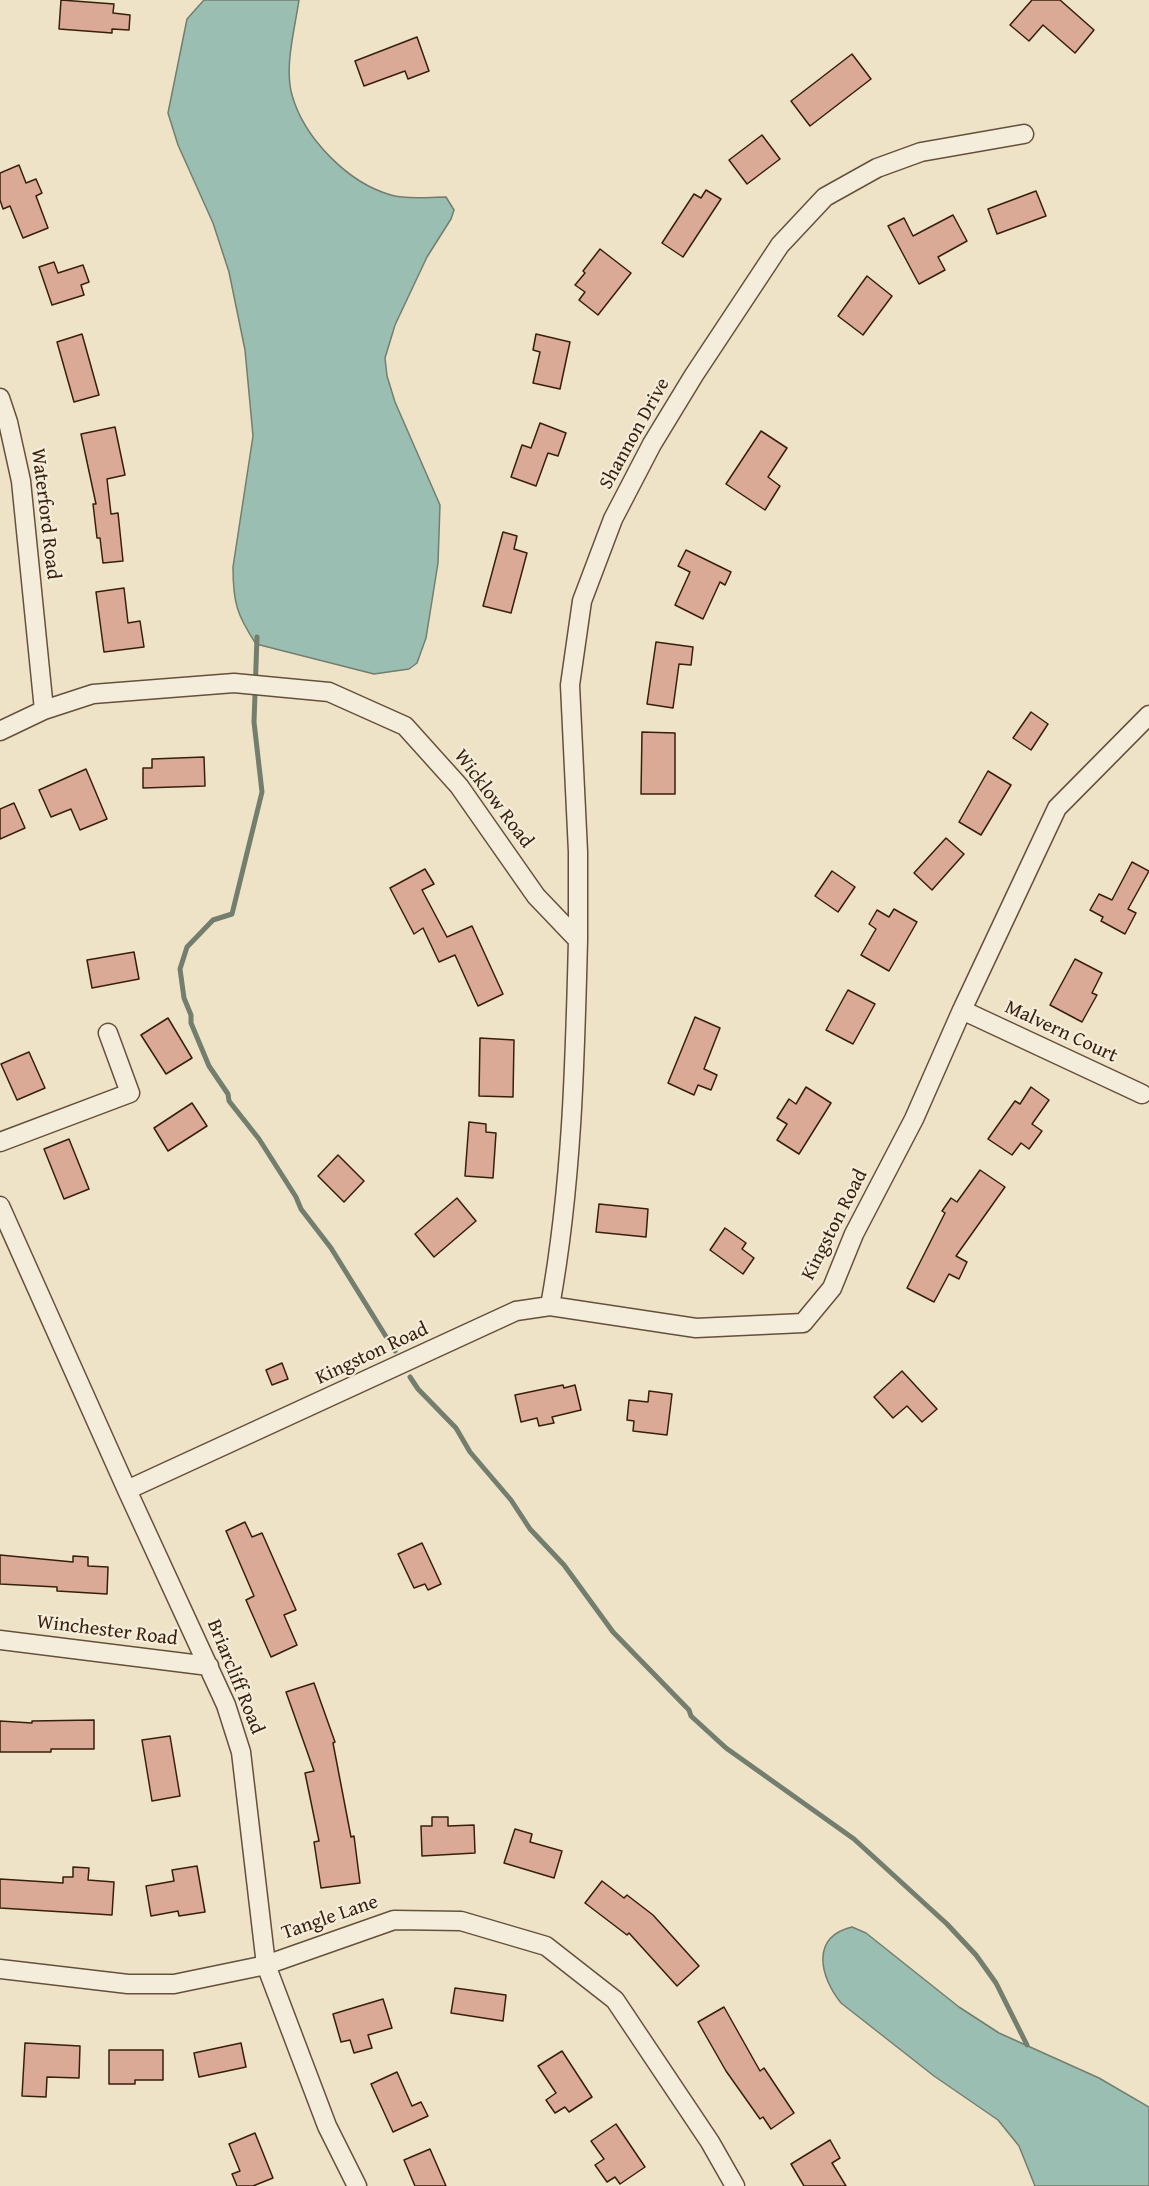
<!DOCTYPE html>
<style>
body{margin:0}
canvas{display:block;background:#eee3c7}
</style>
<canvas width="1149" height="2186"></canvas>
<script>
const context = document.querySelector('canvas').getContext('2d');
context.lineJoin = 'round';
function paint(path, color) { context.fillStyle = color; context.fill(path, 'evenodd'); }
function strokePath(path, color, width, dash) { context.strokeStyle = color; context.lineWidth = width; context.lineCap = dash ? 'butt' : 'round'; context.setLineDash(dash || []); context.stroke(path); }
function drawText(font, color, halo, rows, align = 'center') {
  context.font = font + ' "Gentium Book Plus",serif'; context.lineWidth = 4.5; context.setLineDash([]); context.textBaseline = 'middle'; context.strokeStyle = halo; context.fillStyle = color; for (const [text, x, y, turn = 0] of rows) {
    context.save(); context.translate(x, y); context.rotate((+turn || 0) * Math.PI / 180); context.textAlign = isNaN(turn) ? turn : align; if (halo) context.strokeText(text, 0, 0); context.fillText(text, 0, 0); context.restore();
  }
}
const water = new Path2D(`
 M 204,0 L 299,0 C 295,28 284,67 292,95 C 304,138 348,183 391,195 C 407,200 429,197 446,197 L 454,210 L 451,219 L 427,257 L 395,325 L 385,358 L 387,376 L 395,402 L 440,505 L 438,563 L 426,638 L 417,663 L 409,669 L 374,674 L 256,644 C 237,615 233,603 233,567 L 253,436 L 245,350 L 229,272 L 213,223 L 178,145 L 168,113 L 187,19 Z
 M 852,1927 L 866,1933 L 959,2007 L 999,2033 L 1099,2078 L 1149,2107 L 1149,2186 L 1035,2186 L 1019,2146 L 998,2120 L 934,2076 L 841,2003 C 820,1977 810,1937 852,1927 Z`);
paint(water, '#9abeb1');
strokePath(water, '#737e6f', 1.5);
strokePath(new Path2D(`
 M 257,637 L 254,722 L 262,792 L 232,914 L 213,920 L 187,947 L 180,969 L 184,998 L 191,1015 L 191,1023 L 209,1066 L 228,1094 L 229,1101 L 259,1139 L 296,1197 L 301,1209 L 331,1248 L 395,1351
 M 410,1377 L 418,1389 L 456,1428 L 470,1452 L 511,1500 L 530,1529 L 564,1565 L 613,1632 L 689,1710 L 691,1716 L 726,1748 L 854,1839 L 947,1924 L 976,1955 L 996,1983 L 1027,2045`), '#737e6f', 5);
const building = new Path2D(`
 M 61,0 L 114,4 L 113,13 L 130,15 L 129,30 L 112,29 L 112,33 L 59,29 Z
 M 1032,0 L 1060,0 L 1094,30 L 1075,53 L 1043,25 L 1029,41 L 1010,25 Z
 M 417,37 L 429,71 L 408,79 L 405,71 L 364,86 L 355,61 Z
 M 852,54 L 871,79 L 810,126 L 791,101 Z
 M 762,135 L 780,159 L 747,184 L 729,160 Z
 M 19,165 L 26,183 L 36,179 L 42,193 L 36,196 L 48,228 L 23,238 L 10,206 L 3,209 L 0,200 L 0,173 Z
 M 706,190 L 721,199 L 683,257 L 662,243 L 694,194 L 701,198 Z
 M 1036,191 L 1046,216 L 997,234 L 988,209 Z
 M 953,215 L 967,241 L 938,257 L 945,270 L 919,284 L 888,226 L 904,218 L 913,236 Z
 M 600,249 L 631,273 L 598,315 L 579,300 L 585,292 L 575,285 L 585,273 L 583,271 Z
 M 54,262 L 58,273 L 83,265 L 89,282 L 81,285 L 84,295 L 52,305 L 39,267 Z
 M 867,276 L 892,296 L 863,335 L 838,316 Z
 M 82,334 L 99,395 L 74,402 L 57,342 Z
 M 536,334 L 570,342 L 560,389 L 533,383 L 540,352 L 533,350 Z
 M 540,423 L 566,433 L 558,456 L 548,453 L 536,486 L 511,477 L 522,445 L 531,448 Z
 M 115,427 L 125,475 L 107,479 L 111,514 L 118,513 L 123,561 L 103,563 L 100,538 L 97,538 L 93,504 L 96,504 L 81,434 Z
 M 761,431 L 787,448 L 768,477 L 780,486 L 765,510 L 726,484 Z
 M 503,532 L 517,536 L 514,549 L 527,553 L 511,613 L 483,606 Z
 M 686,550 L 731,572 L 725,585 L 720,582 L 703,619 L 675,605 L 690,572 L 678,566 Z
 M 124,588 L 128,623 L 140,621 L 144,647 L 104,652 L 96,592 Z
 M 656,642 L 693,647 L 691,665 L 679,664 L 673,708 L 647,704 Z
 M 1031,712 L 1048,724 L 1031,750 L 1013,738 Z
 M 642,732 L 675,733 L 675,794 L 641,794 Z
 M 204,757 L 205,786 L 143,788 L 143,768 L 152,768 L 152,759 Z
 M 86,769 L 107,819 L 80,830 L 71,809 L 51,817 L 39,790 Z
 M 988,771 L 1011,785 L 981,835 L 959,822 Z
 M 14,803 L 25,828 L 0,839 L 0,809 Z
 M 946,838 L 964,854 L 932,890 L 914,873 Z
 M 1132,862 L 1149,871 L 1128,909 L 1136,913 L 1125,934 L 1101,921 L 1103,917 L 1090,910 L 1099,894 L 1112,900 Z
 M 425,869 L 434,884 L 422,890 L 447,937 L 472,926 L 503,994 L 478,1006 L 455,955 L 439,962 L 423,928 L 414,934 L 390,888 Z
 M 832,871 L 855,887 L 838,912 L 815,896 Z
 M 894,909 L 917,922 L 889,971 L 861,955 L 876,929 L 869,924 L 877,910 L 889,917 Z
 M 134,952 L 139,979 L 92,988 L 87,960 Z
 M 1075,959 L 1102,973 L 1092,993 L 1097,995 L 1082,1022 L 1050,1005 Z
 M 848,990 L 875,1004 L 853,1044 L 826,1030 Z
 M 695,1017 L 720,1028 L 704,1069 L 717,1075 L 711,1090 L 698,1085 L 694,1095 L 668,1083 Z
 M 168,1018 L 192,1058 L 166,1074 L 141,1035 Z
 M 480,1038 L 514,1040 L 513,1097 L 479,1096 Z
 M 29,1052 L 45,1088 L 17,1100 L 1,1064 Z
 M 806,1087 L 831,1103 L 799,1154 L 777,1140 L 787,1124 L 777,1118 L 789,1099 L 796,1104 Z
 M 1031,1087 L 1049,1100 L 1032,1124 L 1042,1131 L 1029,1149 L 1021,1143 L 1012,1155 L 988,1139 L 1015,1101 L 1020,1104 Z
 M 192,1103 L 207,1126 L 168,1151 L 154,1128 Z
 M 469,1122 L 486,1124 L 486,1132 L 496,1133 L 493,1178 L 465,1176 Z
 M 69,1139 L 89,1189 L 64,1199 L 44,1149 Z
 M 338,1155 L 364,1181 L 344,1202 L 318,1176 Z
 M 980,1170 L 1005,1187 L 956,1256 L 967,1262 L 959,1279 L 949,1274 L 934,1302 L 907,1288 L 945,1213 L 942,1211 L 951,1198 L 957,1202 Z
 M 457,1198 L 476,1221 L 434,1257 L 415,1234 Z
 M 599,1204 L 648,1209 L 646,1237 L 596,1232 Z
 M 725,1228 L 746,1243 L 742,1249 L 754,1258 L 743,1274 L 710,1250 Z
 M 282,1363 L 288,1379 L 272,1385 L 266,1370 Z
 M 902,1371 L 937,1409 L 922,1422 L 907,1406 L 893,1418 L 874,1397 Z
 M 563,1385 L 564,1388 L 575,1385 L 581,1410 L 552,1417 L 554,1423 L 539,1426 L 537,1418 L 521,1422 L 515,1395 Z
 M 649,1391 L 672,1394 L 667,1435 L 633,1431 L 634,1421 L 627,1420 L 629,1400 L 648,1402 Z
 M 245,1522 L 252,1537 L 262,1533 L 296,1610 L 284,1615 L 297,1645 L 271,1657 L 246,1600 L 254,1596 L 226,1531 Z
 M 422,1543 L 441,1584 L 428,1590 L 425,1584 L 414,1588 L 398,1554 Z
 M 0,1555 L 73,1562 L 73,1556 L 88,1557 L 88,1566 L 108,1567 L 107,1594 L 57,1591 L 57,1587 L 0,1584 Z
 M 314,1683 L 335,1742 L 333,1743 L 351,1837 L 354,1836 L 360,1883 L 321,1888 L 314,1842 L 319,1841 L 305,1773 L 314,1771 L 286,1692 Z
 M 94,1720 L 94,1749 L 51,1749 L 51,1752 L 0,1752 L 0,1721 L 32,1723 L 32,1721 Z
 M 170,1736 L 180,1796 L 152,1801 L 142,1740 Z
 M 432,1817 L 448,1817 L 448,1826 L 474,1825 L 475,1853 L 422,1856 L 421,1826 L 432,1826 Z
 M 515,1829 L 532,1834 L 530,1842 L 562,1851 L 554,1878 L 504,1863 Z
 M 197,1866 L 205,1912 L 179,1916 L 178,1911 L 151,1916 L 146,1886 L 174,1881 L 172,1870 Z
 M 73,1867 L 89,1868 L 88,1880 L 114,1882 L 112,1915 L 0,1908 L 0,1879 L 63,1883 L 63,1877 L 73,1877 Z
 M 602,1881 L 624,1898 L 627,1895 L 653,1915 L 699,1966 L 677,1986 L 629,1933 L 627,1935 L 585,1903 Z
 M 455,1988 L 506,1995 L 503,2021 L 451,2013 Z
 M 383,1999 L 392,2028 L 368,2035 L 372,2048 L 354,2053 L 350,2040 L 341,2042 L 333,2014 Z
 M 724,2007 L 760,2071 L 764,2068 L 794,2113 L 771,2129 L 763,2117 L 760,2119 L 726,2071 L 698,2022 Z
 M 25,2043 L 80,2046 L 79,2078 L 47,2077 L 46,2097 L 22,2096 Z
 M 241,2043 L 246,2067 L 199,2077 L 194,2053 Z
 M 109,2050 L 163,2050 L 163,2080 L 135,2080 L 135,2084 L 109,2084 Z
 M 562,2051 L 592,2097 L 569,2112 L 565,2107 L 555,2113 L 546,2100 L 556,2093 L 538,2066 Z
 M 397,2072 L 412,2106 L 421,2102 L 428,2116 L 393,2132 L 371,2084 Z
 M 616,2124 L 645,2167 L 620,2184 L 615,2177 L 607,2182 L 595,2165 L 604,2159 L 591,2141 Z
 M 255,2133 L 273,2178 L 253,2186 L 237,2186 L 232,2174 L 240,2171 L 229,2144 Z
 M 830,2140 L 840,2158 L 832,2163 L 846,2186 L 804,2186 L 791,2164 Z
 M 430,2149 L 446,2186 L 415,2186 L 404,2160 Z`);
paint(building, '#daaa97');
strokePath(building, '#381f0c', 1.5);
const street = new Path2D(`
 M 0,398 L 8,422 L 21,481 L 44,710
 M 0,731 L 44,710 L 93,694 L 234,683 L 329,692 L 405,726 L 459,786 L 536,896 L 578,940 C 575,1062 572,1185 550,1306
 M 578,940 L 578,852 L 570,685 L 582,601 L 613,519 L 652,444 L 694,375 L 780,245 L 825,197 L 877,168 L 921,152 L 1024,134
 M 962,1010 L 1142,1094
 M 0,1142 L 130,1093 L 108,1033
 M 0,1206 L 127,1490 L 226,1705 L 241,1752 L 266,1965 L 327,2126 L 357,2186
 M 127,1490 L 516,1311 L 550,1306 L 696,1328 L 803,1323 L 832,1288 L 854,1234 L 914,1119 L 962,1010 L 1057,808 L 1149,715
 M 0,1640 L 209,1666
 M 0,1969 L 128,1984 L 174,1984 L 266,1965 L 394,1920 L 461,1921 L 546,1946 L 615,2000 L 710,2142 L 735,2186`);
strokePath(street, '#66503b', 21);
strokePath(street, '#f4eddb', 18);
drawText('20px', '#381f0c', '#f4eddb', [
 ["Shannon Drive",635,434,-61],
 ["Waterford Road",45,514,83],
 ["Wicklow Road",493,799,53],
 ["Malvern Court",1061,1032,25],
 ["Kingston Road",835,1225,-63],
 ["Kingston Road",372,1354,-25],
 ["Winchester Road",107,1631,7],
 ["Briarcliff Road",235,1677,68],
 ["Tangle Lane",330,1918,-19]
]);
</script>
